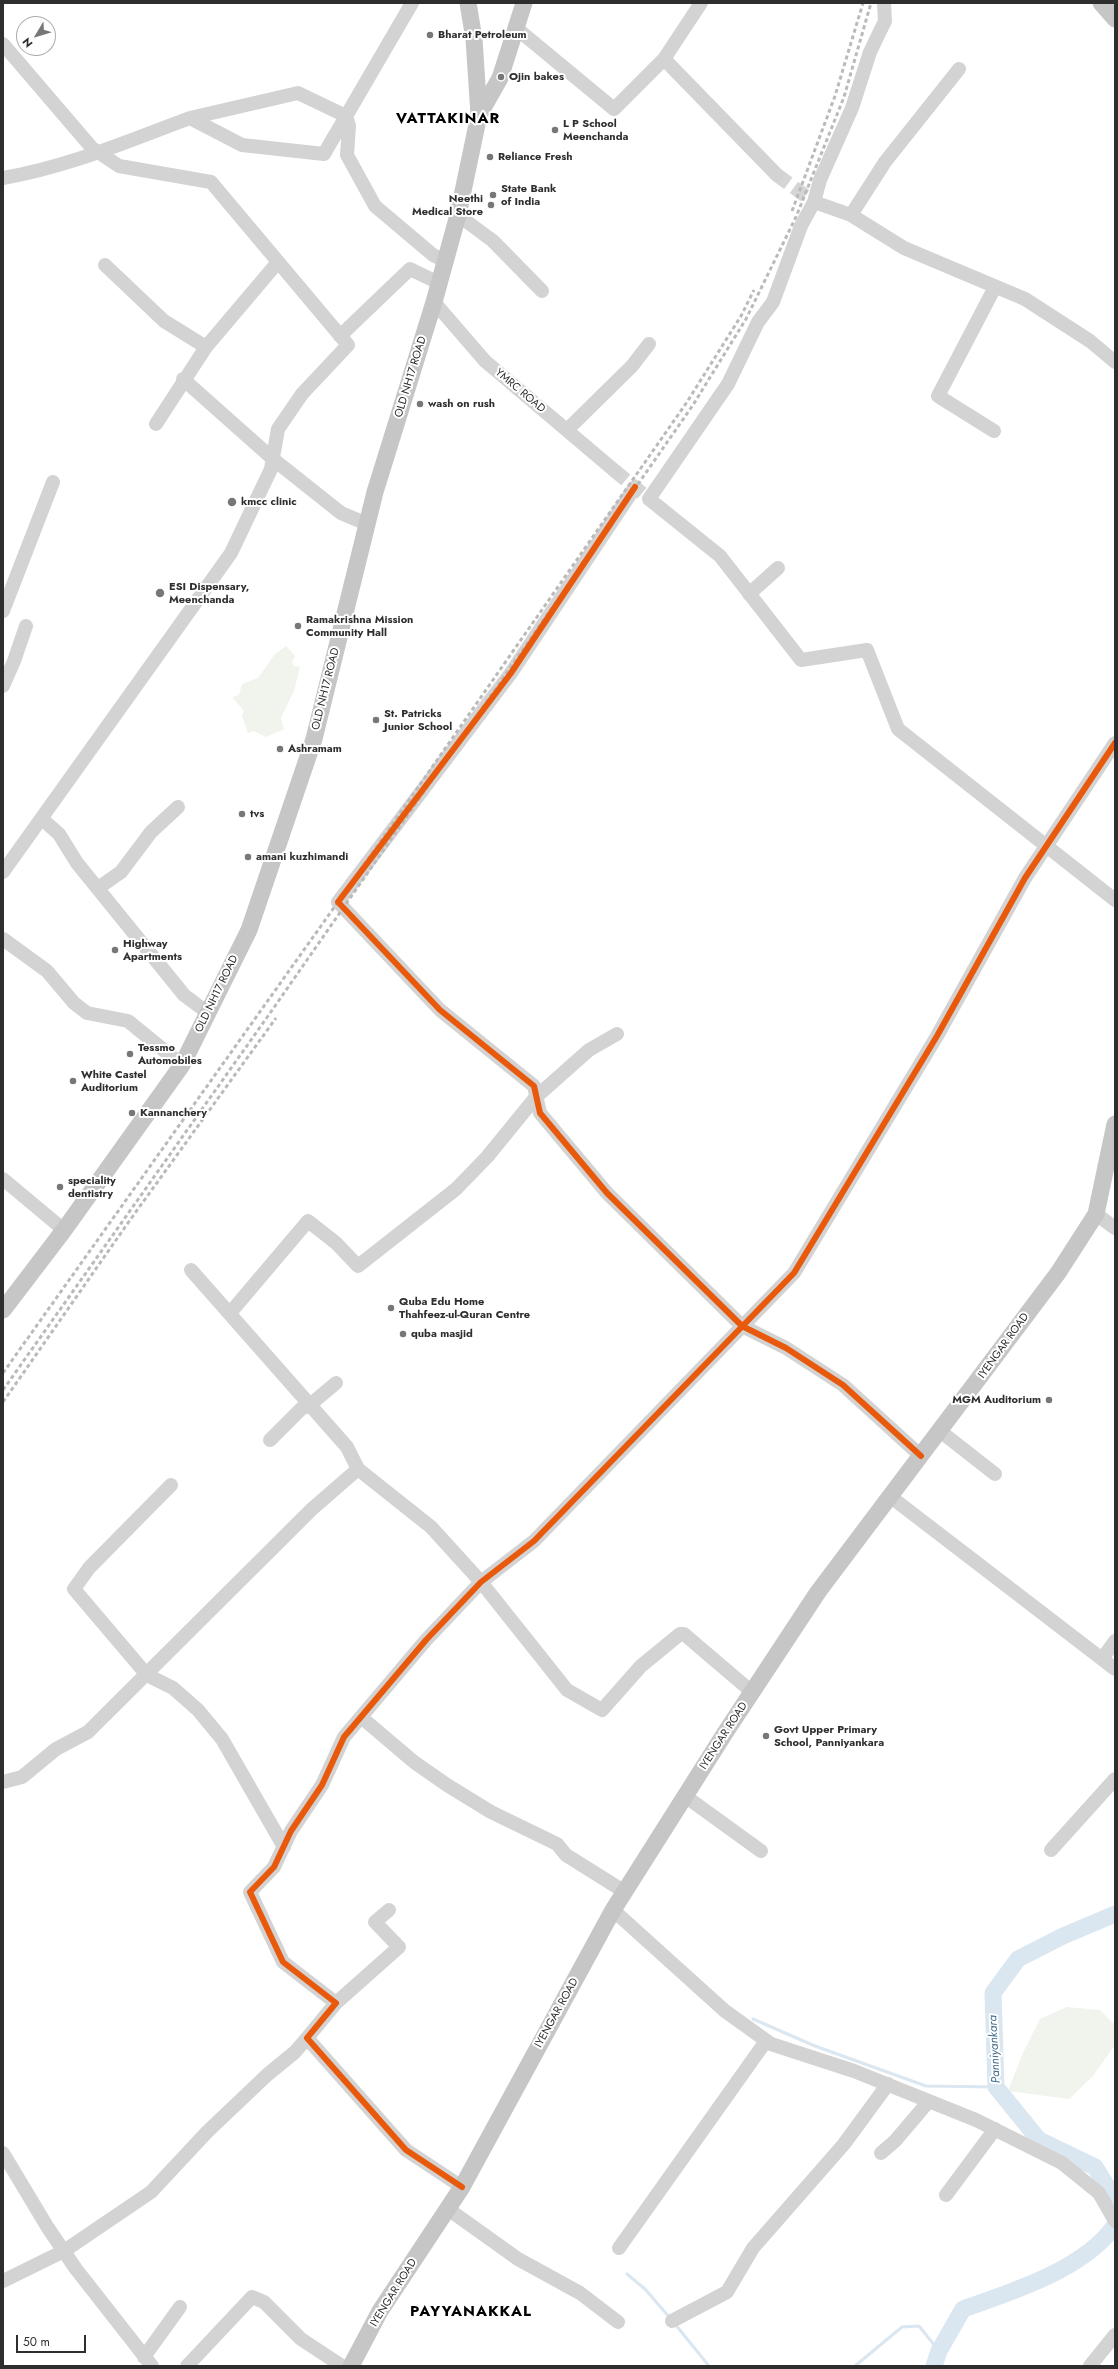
<!DOCTYPE html>
<style>
body{margin:0}
#map{position:relative;width:1118px;height:2369px;overflow:hidden;background:#fff;font-family:Jost,sans-serif}
canvas{display:block}
.frame{position:absolute;inset:0;border:4px solid #2e2e2e;pointer-events:none}
.north{position:absolute;left:16px;top:16px;width:40px;height:40px;box-sizing:border-box;background:#fff;border:1px solid #ababab;border-radius:50%;rotate:232deg;font-size:11px;font-weight:700;line-height:16px;text-align:center;color:#2e2e2e}
.north::after{content:'';display:block;margin:auto;width:14px;height:18px;background:#777;clip-path:polygon(50% 0,100% 100%,50% 72%,0 100%)}
.scale{position:absolute;left:16px;top:2335px;width:70px;height:18px;box-sizing:border-box;border:2px solid #2e2e2e;border-top:0;padding-left:5px;font-size:12px;line-height:14px;white-space:nowrap;color:#2e2e2e;-webkit-text-stroke:3px #fff;paint-order:stroke}
</style>
<div id="map">
<canvas width="1118" height="2369"></canvas>
<div class="frame"></div>
<div class="north">N</div>
<div class="scale">50 m</div>
</div>
<script>
const context = document.querySelector('canvas').getContext('2d');
context.lineJoin = 'round';
function paint(path, color) { context.fillStyle = color; context.fill(path, 'evenodd'); }
function strokePath(path, color, width, dash) { context.strokeStyle = color; context.lineWidth = width; context.lineCap = dash ? 'butt' : 'round'; context.setLineDash(dash || []); context.stroke(path); }
function drawText(font, color, halo, rows, align = 'center') {
  context.font = font + ' Jost,sans-serif'; context.lineWidth = 4; context.setLineDash([]); context.textBaseline = 'middle'; context.strokeStyle = halo; context.fillStyle = color; for (const [text, x, y, turn = 0] of rows) {
    context.save(); context.translate(x, y); context.rotate((+turn || 0) * Math.PI / 180); context.textAlign = isNaN(turn) ? turn : align; if (halo) context.strokeText(text, 0, 0); context.fillText(text, 0, 0); context.restore();
  }
}
paint(new Path2D(`
 M 286,646 L 295,656 L 292,662 L 294,666 L 300,667 L 294,691 L 281,718 L 284,729 L 266,737 L 254,731 L 248,733 L 242,716 L 244,711 L 232,697 L 239,695 L 242,684 L 258,678 L 275,654 Z
 M 1067,2007 L 1100,2010 L 1115,2025 L 1115,2045 L 1093,2076 L 1069,2099 L 1008,2091 L 1022,2055 L 1040,2019 Z`), '#f0f4ec');
strokePath(new Path2D(`
 M 753,2019 L 815,2046 L 926,2086 L 996,2087
 M 627,2274 L 645,2289 L 670,2318
 M 675,2324 L 709,2366
 M 855,2366 L 902,2327 L 919,2326 L 939,2351`), '#dae6f0', 3);
strokePath(new Path2D(`
 M 1115,1914 L 1063,1936 L 1018,1959 L 993,1993 L 996,2087 L 1039,2140 L 1095,2167 L 1115,2199
 M 934,2366 L 939,2351 L 963,2309 C 1012,2292 1085,2269 1115,2225`), '#dae6f0', 17);
strokePath(new Path2D(`
 M 777,175 L 814,202
 M 615,471 L 649,499`), '#d5d5d5', 14, [14, 7]);
strokePath(new Path2D(`
 M 884,3 L 885,21 L 870,52 L 852,108 L 820,180 L 814,202 L 801,226 L 773,302 L 758,322 L 728,384 L 649,499 L 720,556 L 801,660 L 867,650 L 898,729 L 1115,900
 M 516,28 L 614,109 L 664,59 L 777,175
 M 3,44 L 92,148 L 119,166 L 211,182 L 348,345 L 302,394 L 278,429 L 271,469 L 231,553 L 3,872
 M 664,59 L 701,3
 M 190,118 L 298,93 L 346,116 L 349,126 L 347,155 L 375,206 L 433,255 L 445,261
 M 3,178 C 68,167 128,141 190,118 L 242,145 L 324,154 L 412,3
 M 814,202 L 851,215 L 904,248 L 1025,299 L 1090,341 L 1115,362
 M 458,215 L 493,241 L 542,291
 M 851,215 L 885,162 L 959,69
 M 105,265 L 164,321 L 206,347
 M 434,302 L 485,361 L 615,471
 M 340,336 L 410,269 L 439,283
 M 183,379 L 273,459 L 341,513 L 367,524
 M 156,424 L 206,347 L 278,262
 M 567,430 L 632,366 L 649,344
 M 994,431 L 938,396 L 995,287
 M 635,487 L 511,673 L 338,902 L 440,1010 L 534,1086 L 540,1113 L 607,1193 L 742,1326 L 786,1348 L 843,1385 L 921,1456
 M 749,594 L 778,568
 M 3,611 L 53,482
 M 3,686 L 14,661 L 26,626
 M 42,819 L 59,834 L 77,863 L 184,995 L 208,1013
 M 98,888 L 121,872 L 151,832 L 178,807
 M 3,939 L 47,971 L 74,1003 L 87,1013 L 128,1021 L 182,1065
 M 3,1179 L 64,1230
 M 1096,1214 L 1115,1228
 M 191,1270 L 347,1447 L 358,1469 L 431,1527 L 481,1582 L 567,1690 L 602,1710 L 641,1666 L 680,1634 L 684,1634 L 752,1692
 M 230,1313 L 308,1221 L 336,1243 L 358,1266 L 456,1189 L 487,1157 L 536,1097 L 589,1050 L 617,1034
 M 940,1431 L 995,1474
 M 270,1440 L 301,1409 L 311,1404 L 336,1383
 M 171,1485 L 89,1568 L 74,1589 L 147,1675 L 173,1688 L 198,1710 L 222,1739 L 284,1847
 M 891,1497 L 1115,1669
 M 1102,1659 L 1115,1641
 M 361,1717 L 414,1762 L 447,1785 L 491,1812 L 557,1844 L 566,1855 L 625,1892
 M 3,1782 L 22,1777 L 56,1749 L 88,1732 L 312,1509 L 358,1469
 M 685,1796 L 761,1851
 M 1051,1850 L 1115,1779
 M 613,1910 L 725,2011 L 771,2044 L 854,2071 L 976,2120 L 1062,2163 L 1099,2193 L 1115,2221
 M 336,2003 L 399,1947 L 375,1922 L 389,1910
 M 3,2153 L 48,2228 L 76,2269 L 152,2366
 M 881,2153 L 895,2141 L 929,2101
 M 462,2187 L 406,2150 L 307,2038 L 336,2003 L 283,1962 L 250,1892 L 274,1867 L 291,1831 L 322,1785 L 344,1737 L 426,1640 L 481,1582 L 534,1541 L 794,1273 L 937,1036 L 1025,878 L 1115,743
 M 946,2195 L 995,2129
 M 448,2209 L 518,2259 L 580,2293 L 618,2322
 M 619,2248 L 766,2041
 M 3,2281 L 64,2251 L 151,2192 L 207,2132 L 267,2075 L 295,2052 L 307,2038
 M 672,2321 L 727,2292 L 753,2248 L 844,2144 L 888,2084
 M 144,2357 L 180,2307
 M 187,2366 L 252,2297 L 264,2302 L 301,2339 L 342,2366
 M 1090,2366 L 1115,2335`), '#d3d3d3', 14);
strokePath(new Path2D(`
 M 1101,3 L 1115,19
 M 479,115 L 500,78 L 524,3
 M 3,1310 L 64,1230 L 182,1065 L 249,930 L 314,739 L 375,492 L 434,302 L 458,215 L 479,115 L 474,39 L 468,3
 M 351,2366 L 380,2311 L 462,2187 L 613,1910 L 725,1733 L 818,1592 L 1058,1273 L 1096,1214 L 1115,1124`), '#c6c6c6', 17);
strokePath(new Path2D(`
 M 792,211 L 835,96 L 863,3
 M 3,1373 L 338,902 L 687,402 L 741,316 L 754,290
 M 3,1390 L 268,1016 L 693,405 L 746,319 L 796,217 L 844,97 L 871,3
 M 3,1402 L 130,1220 L 276,1018`), '#bababa', 3, [4, 3]);
strokePath(new Path2D(`
 M 635,487 L 511,673 L 338,902 L 440,1010 L 534,1086 L 540,1113 L 607,1193 L 742,1326 L 786,1348 L 843,1385 L 921,1456
 M 462,2187 L 406,2150 L 307,2038 L 336,2003 L 283,1962 L 250,1892 L 274,1867 L 291,1831 L 322,1785 L 344,1737 L 426,1640 L 481,1582 L 534,1541 L 794,1273 L 937,1036 L 1025,878 L 1115,743`), '#e8590c', 6);
for (const [x, y, r, color] of [
 [430,35,4,"#777"],
 [501,77,4,"#777"],
 [555,130,4,"#777"],
 [490,157,4,"#777"],
 [493,195,4,"#777"],
 [491,205,4,"#777"],
 [420,404,4,"#777"],
 [232,502,5,"#777"],
 [160,593,5,"#777"],
 [298,626,4,"#777"],
 [376,720,4,"#777"],
 [280,749,4,"#777"],
 [242,814,4,"#777"],
 [248,857,4,"#777"],
 [115,950,4,"#777"],
 [130,1054,4,"#777"],
 [73,1081,4,"#777"],
 [132,1113,4,"#777"],
 [60,1187,4,"#777"],
 [391,1308,4,"#777"],
 [403,1334,4,"#777"],
 [1049,1400,4,"#777"],
 [766,1736,4,"#777"]
]) { const dot = new Path2D(); dot.arc(x, y, r, 0, 2 * Math.PI); context.fillStyle = color; context.fill(dot); strokePath(dot, '#fff', 1.5); }
drawText('bold 11px', '#2e2e2e', '#fff', [
 ["Bharat Petroleum",438,35],
 ["Ojin bakes",509,77],
 ["L P School",563,124],
 ["Meenchanda",563,137],
 ["Reliance Fresh",498,157],
 ["State Bank",501,189],
 ["of India",501,202],
 ["Neethi",483,199,"right"],
 ["Medical Store",483,212,"right"],
 ["wash on rush",428,404],
 ["kmcc clinic",241,502],
 ["ESI Dispensary,",169,587],
 ["Meenchanda",169,600],
 ["Ramakrishna Mission",306,620],
 ["Community Hall",306,633],
 ["St. Patricks",384,714],
 ["Junior School",384,727],
 ["Ashramam",288,749],
 ["tvs",250,814],
 ["amani kuzhimandi",256,857],
 ["Highway",123,944],
 ["Apartments",123,957],
 ["Tessmo",138,1048],
 ["Automobiles",138,1061],
 ["White Castel",81,1075],
 ["Auditorium",81,1088],
 ["Kannanchery",140,1113],
 ["speciality",68,1181],
 ["dentistry",68,1194],
 ["Quba Edu Home",399,1302],
 ["Thahfeez-ul-Quran Centre",399,1315],
 ["quba masjid",411,1334],
 ["MGM Auditorium",1041,1400,"right"],
 ["Govt Upper Primary",774,1730],
 ["School, Panniyankara",774,1743]
], 'left');
drawText('11px', '#2e2e2e', '#fff', [
 ["OLD NH17 ROAD",411,377,-73],
 ["YMRC ROAD",520,391,40],
 ["OLD NH17 ROAD",326,689,-76],
 ["OLD NH17 ROAD",217,994,-64],
 ["IYENGAR ROAD",1004,1346,-54],
 ["IYENGAR ROAD",724,1736,-57],
 ["IYENGAR ROAD",557,2013,-61],
 ["IYENGAR ROAD",394,2293,-58]
]);
drawText('italic 12px', '#416b8c', '#fff', [
 ["Panniyankara",995,2049,-93]
]);
context.letterSpacing = '1px';
drawText('bold 15px', '#000', '#fff', [
 ["VATTAKINAR",448,119],
 ["PAYYANAKKAL",471,2312]
]);
context.letterSpacing = '0px';
</script>
